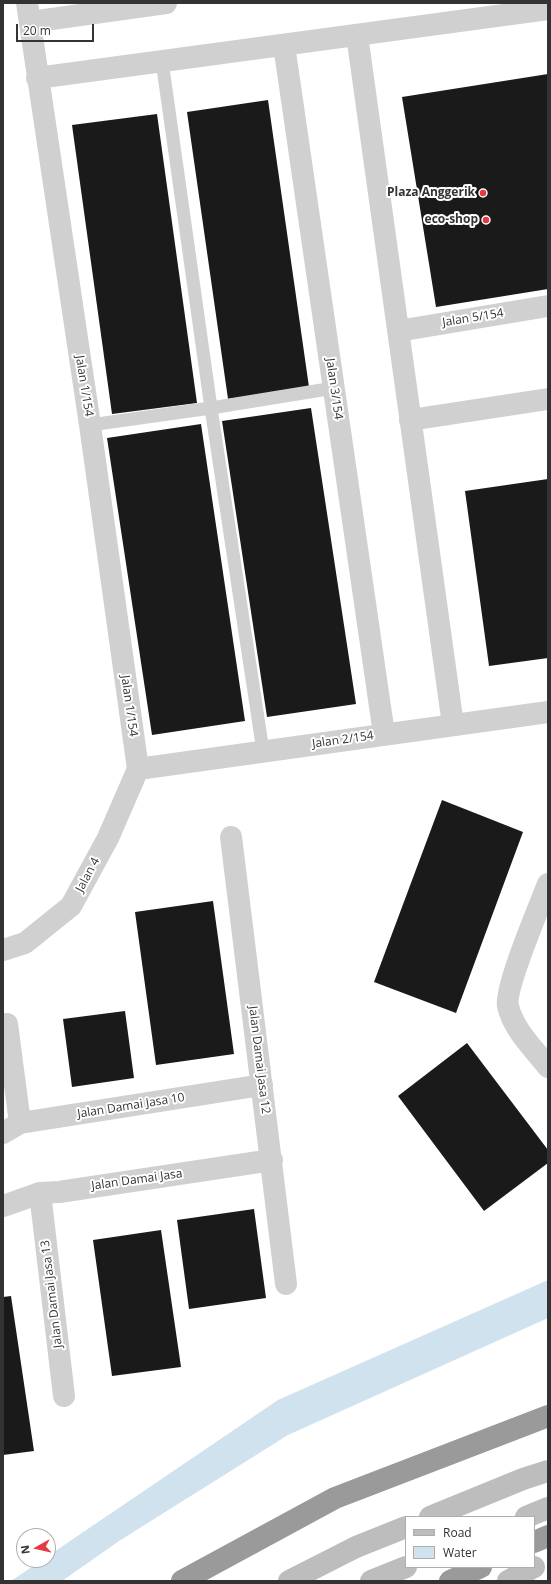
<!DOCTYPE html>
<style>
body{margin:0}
#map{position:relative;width:551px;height:1584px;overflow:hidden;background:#fff;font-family:"Open Sans",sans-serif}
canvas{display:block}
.frame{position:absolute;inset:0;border:4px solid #333;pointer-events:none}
.legend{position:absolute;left:405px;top:1516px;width:130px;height:52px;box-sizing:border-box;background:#fff;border:1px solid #adadad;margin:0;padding:5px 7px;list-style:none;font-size:12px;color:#333}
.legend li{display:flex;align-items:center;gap:8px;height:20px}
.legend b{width:20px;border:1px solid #adadad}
.north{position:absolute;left:16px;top:1528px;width:40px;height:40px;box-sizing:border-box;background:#fff;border:1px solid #adadad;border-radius:50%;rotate:262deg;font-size:11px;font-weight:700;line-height:16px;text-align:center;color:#333}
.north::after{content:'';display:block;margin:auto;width:14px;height:18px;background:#e63946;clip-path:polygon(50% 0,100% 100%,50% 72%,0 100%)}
.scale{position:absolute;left:16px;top:24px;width:78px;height:18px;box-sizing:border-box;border:2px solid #333;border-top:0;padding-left:5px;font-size:12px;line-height:14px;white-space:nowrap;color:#333;-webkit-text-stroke:3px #fff;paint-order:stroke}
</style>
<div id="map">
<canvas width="551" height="1584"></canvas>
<div class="frame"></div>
<ul class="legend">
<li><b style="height:5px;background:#bdbdbd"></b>Road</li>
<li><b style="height:11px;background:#cfe2ee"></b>Water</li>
</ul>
<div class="north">N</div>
<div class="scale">20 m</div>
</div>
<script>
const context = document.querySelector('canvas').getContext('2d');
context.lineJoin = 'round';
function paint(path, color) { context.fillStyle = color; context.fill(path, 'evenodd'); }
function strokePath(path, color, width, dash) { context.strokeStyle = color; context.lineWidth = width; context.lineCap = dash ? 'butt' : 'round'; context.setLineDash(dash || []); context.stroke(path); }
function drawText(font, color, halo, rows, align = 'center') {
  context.font = font + ' "Open Sans",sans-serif'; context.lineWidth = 4; context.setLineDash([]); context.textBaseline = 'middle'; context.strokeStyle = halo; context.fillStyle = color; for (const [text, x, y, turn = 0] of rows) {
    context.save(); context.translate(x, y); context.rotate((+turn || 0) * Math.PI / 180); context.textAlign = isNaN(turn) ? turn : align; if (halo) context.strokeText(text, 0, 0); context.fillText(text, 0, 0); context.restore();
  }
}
paint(new Path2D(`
 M 548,1280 L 548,1318 L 288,1435 L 119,1541 L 62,1581 L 11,1581 L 42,1560 L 48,1560 L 48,1556 L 278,1400 Z`), '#cfe2ee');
paint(new Path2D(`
 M 548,74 L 548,289 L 436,307 L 402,97 Z
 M 268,100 L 309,387 L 228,399 L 187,112 Z
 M 157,114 L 197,403 L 112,414 L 72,125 Z
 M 311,408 L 356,704 L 267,717 L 222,421 Z
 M 201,424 L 245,721 L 152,735 L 107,438 Z
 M 548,479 L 548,658 L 489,666 L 465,491 Z
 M 442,800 L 523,832 L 456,1013 L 374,982 Z
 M 213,901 L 234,1054 L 156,1065 L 135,912 Z
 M 125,1011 L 134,1078 L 72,1087 L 63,1019 Z
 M 467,1043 L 548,1150 L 548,1163 L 484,1211 L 398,1096 Z
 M 254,1209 L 266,1298 L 189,1309 L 177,1220 Z
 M 161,1230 L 181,1367 L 112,1376 L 93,1240 Z
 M 11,1296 L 34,1451 L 3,1455 L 3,1297 Z`), '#1a1a1a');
strokePath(new Path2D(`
 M 162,61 L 211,408 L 263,751
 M 90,425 L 211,408 L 334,388`), '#d0d0d0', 13);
strokePath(new Path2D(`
 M 27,3 L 90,425 L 138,769
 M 30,22 L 166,3
 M 357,35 L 453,725
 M 284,45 L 384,734
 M 37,78 L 548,9
 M 398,331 L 548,306
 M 410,420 L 548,399
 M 231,837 L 286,1284
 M 548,884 C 540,905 504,989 508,1006 C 513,1029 534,1049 548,1067
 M 7,1024 L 20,1123
 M 3,1133 L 20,1123 L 262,1085
 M 40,1193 L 64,1396
 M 3,1206 L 40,1193 L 59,1192 L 272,1160`), '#d0d0d0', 22);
strokePath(new Path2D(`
 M 3,950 L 25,943 L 71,906 L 108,838 L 138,769 L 548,712`), '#d0d0d0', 22);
strokePath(new Path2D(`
 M 430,1517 L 523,1479 L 548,1471
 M 526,1517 L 548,1508
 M 289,1581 L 356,1547 L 406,1527
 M 371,1581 L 406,1567
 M 508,1581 L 534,1567`), '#bdbdbd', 22);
strokePath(new Path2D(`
 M 534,1542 L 548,1536
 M 182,1581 L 335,1498 L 548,1416
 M 450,1581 L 481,1567`), '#9a9a9a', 22);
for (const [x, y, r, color] of [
 [483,193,4,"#e63946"],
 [486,220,4,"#e63946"]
]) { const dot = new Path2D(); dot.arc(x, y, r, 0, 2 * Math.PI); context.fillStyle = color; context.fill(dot); strokePath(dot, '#fff', 1.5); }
drawText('bold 12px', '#333', '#fff', [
 ["Plaza Anggerik",475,193],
 ["eco-shop",478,220]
], 'right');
drawText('12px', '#333', '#fff', [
 ["Jalan 5/154",473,318,-9],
 ["Jalan 1/154",84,386,81],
 ["Jalan 3/154",334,389,82],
 ["Jalan 1/154",129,706,82],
 ["Jalan 2/154",343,740,-8],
 ["Jalan 4",88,875,-62],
 ["Jalan Damai Jasa 12",259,1060,83],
 ["Jalan Damai Jasa 10",131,1106,-9],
 ["Jalan Damai Jasa",137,1180,-8],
 ["Jalan Damai Jasa 13",52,1294,-97]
]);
</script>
